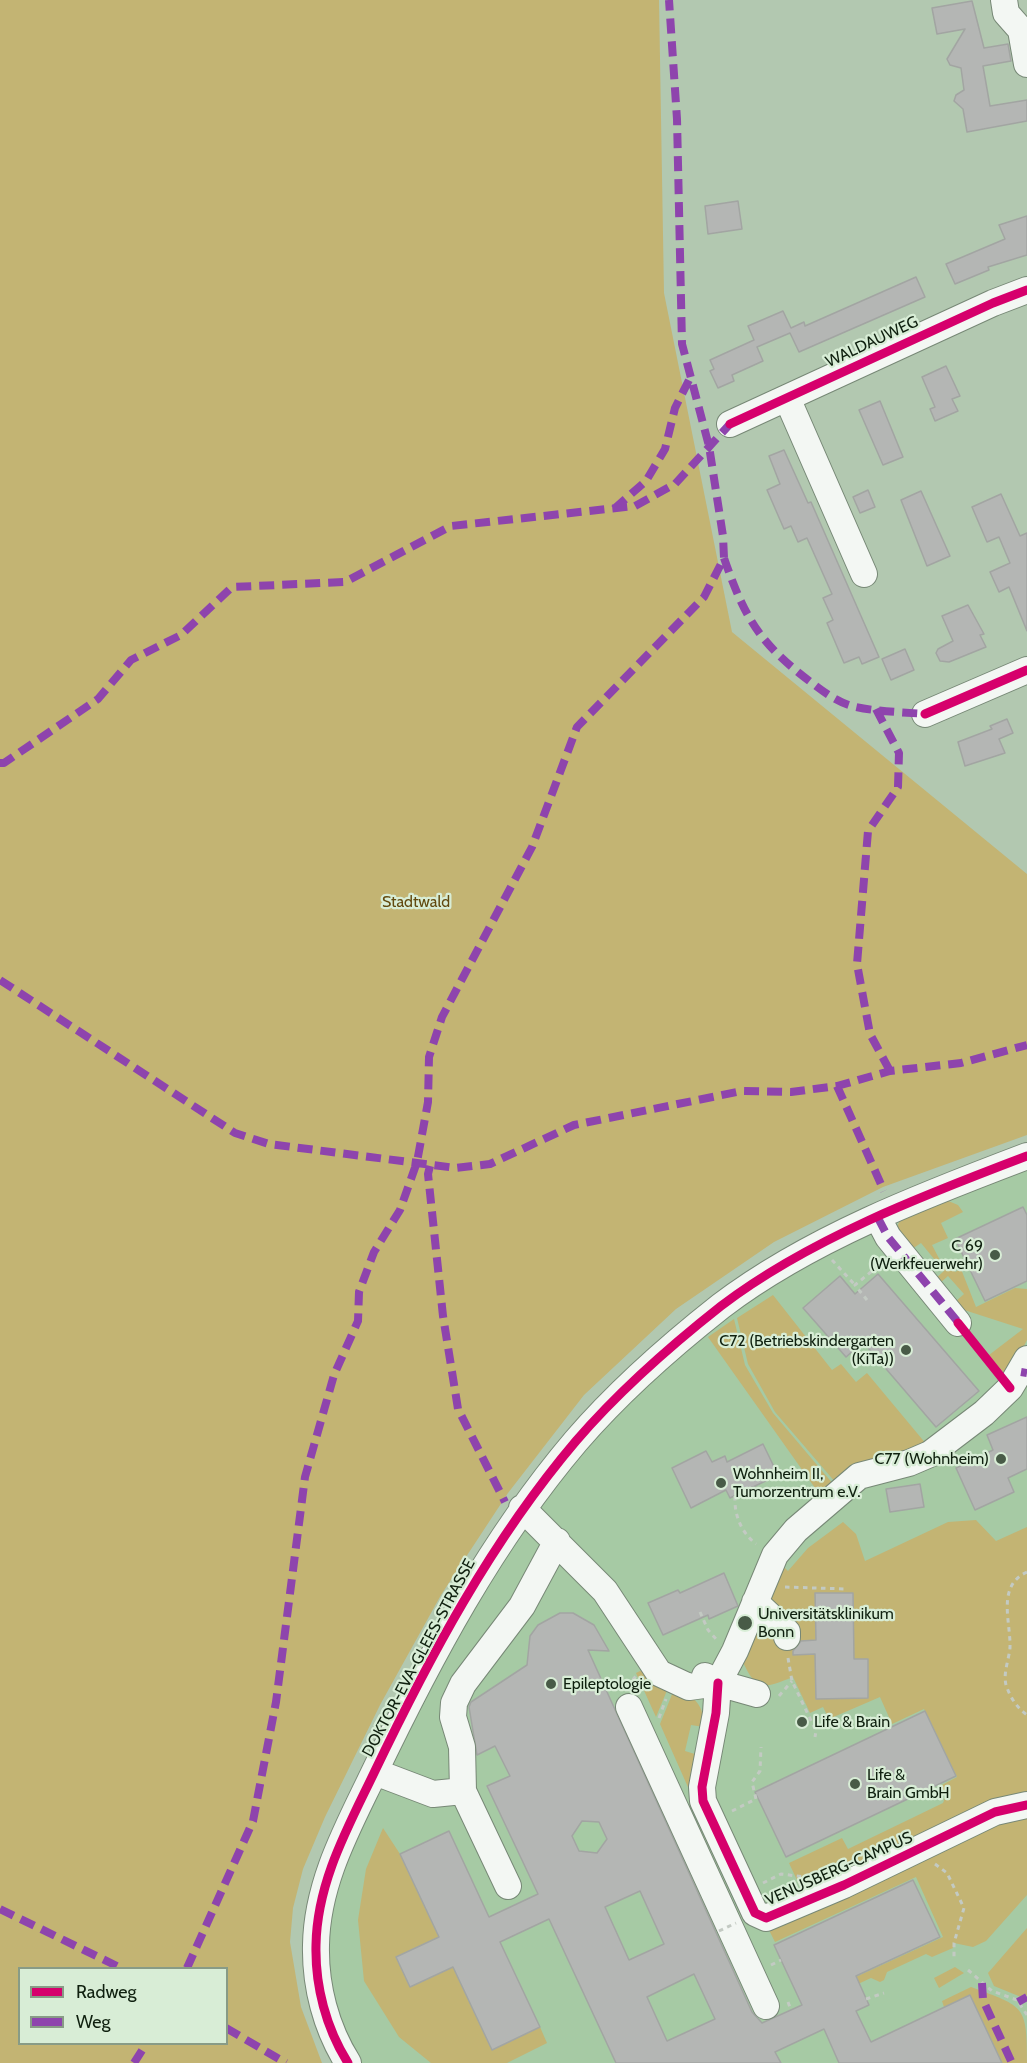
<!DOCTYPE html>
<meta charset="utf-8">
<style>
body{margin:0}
#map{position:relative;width:1027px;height:2063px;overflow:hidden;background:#b2c8b0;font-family:Cabin,sans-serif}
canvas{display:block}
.legend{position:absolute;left:18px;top:1967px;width:210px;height:78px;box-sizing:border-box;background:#d8edd6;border:2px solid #889b86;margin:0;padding:8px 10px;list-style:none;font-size:18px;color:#0f200f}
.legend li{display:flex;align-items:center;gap:12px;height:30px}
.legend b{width:30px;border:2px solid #889b86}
</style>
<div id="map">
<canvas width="1027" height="2063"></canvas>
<ul class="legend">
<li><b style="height:8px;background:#d6006c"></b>Radweg</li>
<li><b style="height:8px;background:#8e44ad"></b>Weg</li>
</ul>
</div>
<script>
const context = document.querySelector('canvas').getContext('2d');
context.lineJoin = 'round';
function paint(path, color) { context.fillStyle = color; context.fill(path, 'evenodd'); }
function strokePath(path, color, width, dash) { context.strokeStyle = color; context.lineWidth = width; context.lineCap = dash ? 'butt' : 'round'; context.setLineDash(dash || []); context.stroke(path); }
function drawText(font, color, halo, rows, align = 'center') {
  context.font = font + ' Cabin,sans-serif'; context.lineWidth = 4.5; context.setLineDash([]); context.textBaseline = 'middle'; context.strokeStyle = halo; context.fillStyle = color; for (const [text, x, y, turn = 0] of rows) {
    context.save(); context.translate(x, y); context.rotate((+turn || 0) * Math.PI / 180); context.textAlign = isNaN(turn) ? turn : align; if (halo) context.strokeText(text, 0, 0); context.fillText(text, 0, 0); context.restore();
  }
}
paint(new Path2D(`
 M 1027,1166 L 1027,2063 L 358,2063 L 328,2002 L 321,1942 L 337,1866 L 410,1713 L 517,1532 L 582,1447 L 700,1329 L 826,1252 Z`), '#a6caa4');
paint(new Path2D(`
 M 0,0 L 659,0 L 664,293 L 732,632 L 1027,874 L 1027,1135 L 883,1187 L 774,1242 L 676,1309 L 584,1395 L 508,1493 L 441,1595 L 380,1705 L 325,1817 L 303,1869 L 293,1908 L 290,1942 L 301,2007 L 322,2063 L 0,2063 ZM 20,1968 L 226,1968 L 226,2044 L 20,2044 Z
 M 946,1200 L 958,1205 L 963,1212 L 941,1223 L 948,1238 L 932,1245 L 943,1266 L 956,1259 L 958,1263 L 952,1267 L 955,1272 L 961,1269 L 976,1307 L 1015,1288 L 1027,1289 L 1027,1340 L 1008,1378 L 989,1355 L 1023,1329 L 958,1308 L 955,1302 L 964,1294 L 948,1276 L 938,1285 L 934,1280 L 944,1271 L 921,1243 L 909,1251 L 897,1228 L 900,1219 Z
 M 773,1295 L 832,1370 L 841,1364 L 856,1382 L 867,1373 L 927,1445 L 836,1483 L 775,1412 L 748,1364 L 737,1318 Z
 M 734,1319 L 745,1365 L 773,1413 L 834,1485 L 820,1495 L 708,1337 Z
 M 976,1520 L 996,1541 L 1027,1527 L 1027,1792 L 982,1808 L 803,1893 L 789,1863 L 842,1838 L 848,1849 L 943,1803 L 946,1795 L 940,1786 L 957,1777 L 924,1709 L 892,1724 L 880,1697 L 829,1719 L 823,1707 L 810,1713 L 793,1677 C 765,1688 757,1693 743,1662 L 779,1562 L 788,1571 L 808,1548 L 843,1522 L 856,1534 L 865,1561 L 948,1522 Z
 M 644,1669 L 668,1688 L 656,1717 L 636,1673 Z
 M 675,1687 C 695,1697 704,1705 704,1727 L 691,1725 L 685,1751 L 698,1755 L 691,1794 L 660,1724 Z
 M 1027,1817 L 1027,1895 L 986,1941 L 973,1947 L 954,1943 L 953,1948 L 932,1957 L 926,1954 L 887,1972 L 884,1980 L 880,1982 L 871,1978 L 858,1984 L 849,1980 L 943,1937 L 916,1877 L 775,1942 L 769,1930 L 927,1855 L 1012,1819 Z
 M 383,1828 L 400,1854 L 439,1937 L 396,1957 L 410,1987 L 453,1967 L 492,2050 L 540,2027 L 547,2043 L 507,2063 L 431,2063 L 399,2037 L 364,1981 L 358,1920 L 366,1869 Z
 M 1027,1928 L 1027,1995 L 1021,1997 L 994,1986 L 988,1973 Z
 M 955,1967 L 964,1973 L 939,1988 L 934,1978 Z
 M 971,1987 C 1025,2007 1027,2005 1027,2063 L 1002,2063 L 970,1995 L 944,2007 L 942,2001 Z`), '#c3b473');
const building = new Path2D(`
 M 972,1 L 984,48 L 1008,44 L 1011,61 L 983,66 L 990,106 L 1027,100 L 1027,121 L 967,132 L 963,109 L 954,101 L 956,95 L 964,90 L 961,68 L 950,65 L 947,59 L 965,29 L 937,34 L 932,8 Z
 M 738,201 L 742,229 L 708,234 L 705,206 Z
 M 1027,216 L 1027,255 L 988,267 L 989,270 L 955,284 L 946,264 L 1005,239 L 999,225 Z
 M 916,277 L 925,297 L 799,352 L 790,333 L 757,347 L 763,361 L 732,375 L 734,381 L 718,388 L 710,371 L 714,369 L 710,360 L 754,340 L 748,326 L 783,311 L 791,328 L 804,322 L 805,326 Z
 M 946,366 L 960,396 L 952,399 L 958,411 L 935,421 L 930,409 L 935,407 L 922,377 Z
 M 880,401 L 903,457 L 883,465 L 859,410 Z
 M 784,450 L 808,503 L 811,502 L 879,657 L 862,664 L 859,657 L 844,663 L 827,623 L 833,620 L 823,598 L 832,594 L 807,538 L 798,542 L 791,526 L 784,529 L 767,490 L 780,484 L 769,456 Z
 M 868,490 L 875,507 L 860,513 L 853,497 Z
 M 921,491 L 950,556 L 927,566 L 901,500 Z
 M 1001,494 L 1020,536 L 1027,533 L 1027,631 L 1009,587 L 999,592 L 990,572 L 1010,563 L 999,537 L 987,542 L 972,507 Z
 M 968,605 L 984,634 L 980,635 L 986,647 L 949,662 L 940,661 L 936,653 L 938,649 L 953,641 L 942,616 Z
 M 905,649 L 914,670 L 891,680 L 882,659 Z
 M 1007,719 L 1013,733 L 999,739 L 1005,753 L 965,766 L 958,742 L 992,729 L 990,726 Z
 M 1023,1207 L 1027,1215 L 1027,1281 L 985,1301 L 955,1239 Z
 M 878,1274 L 979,1391 L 936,1427 L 863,1342 L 846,1357 L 803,1308 L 840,1276 L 855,1294 Z
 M 1027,1417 L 1027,1469 L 1008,1478 L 1014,1492 L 975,1510 L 956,1468 L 993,1450 L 987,1435 Z
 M 763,1444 L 778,1475 L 730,1498 L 726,1490 L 691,1508 L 672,1468 L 706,1451 L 712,1462 L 725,1456 L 727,1462 Z
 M 920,1484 L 924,1507 L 890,1512 L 886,1489 Z
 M 724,1573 L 738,1606 L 709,1619 L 708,1615 L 663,1635 L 648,1603 L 678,1590 L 680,1593 Z
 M 815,1593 L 853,1593 L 854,1659 L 868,1659 L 868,1698 L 816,1699 L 815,1654 L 793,1655 L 793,1651 L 801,1641 L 816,1640 Z
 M 560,1613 L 573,1613 L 594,1625 L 609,1651 L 588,1650 L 752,2012 L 762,2023 L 802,2005 L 774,1945 L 913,1880 L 940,1937 L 856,1976 L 869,2005 L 856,2011 L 871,2042 L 970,1995 L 1002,2063 L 839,2063 L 824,2029 L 775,2052 L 781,2063 L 616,2063 L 549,1919 L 500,1942 L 540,2027 L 492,2050 L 453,1967 L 410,1987 L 396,1957 L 439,1937 L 400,1854 L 449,1831 L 489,1917 L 538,1894 L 487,1786 L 510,1776 L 495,1746 L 477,1755 L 469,1707 L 471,1702 L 527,1665 L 530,1636 L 538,1625 ZM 582,1821 L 599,1822 L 607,1839 L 597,1853 L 579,1851 L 572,1836 ZM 640,1891 L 664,1944 L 629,1960 L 605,1907 ZM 694,1974 L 715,2019 L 667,2041 L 647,1997 Z
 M 925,1711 L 956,1776 L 786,1857 L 755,1792 Z`);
paint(building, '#b4b6b4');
strokePath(building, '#a2a5a2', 1.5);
const minor = new Path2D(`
 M 1004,0 L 1006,13 L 1021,30 L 1027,64
 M 787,398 L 864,574
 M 730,424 L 993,303 L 1027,290
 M 925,714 L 1027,670
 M 878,1218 L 888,1237 L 958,1323
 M 1027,1359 L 1010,1388 L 984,1413 L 930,1454 L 909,1463 L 859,1476 L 796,1530 L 775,1555 L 735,1651 L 718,1683 L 716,1713 L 702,1787 L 703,1801 L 755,1913 L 766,1918 L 844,1885 L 995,1812 L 1027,1805
 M 522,1508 L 605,1591 L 659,1673 L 689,1687 L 718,1683
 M 755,1602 L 787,1632 L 787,1637
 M 705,1676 L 718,1683 L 757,1694
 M 629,1707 L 766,2006
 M 375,1772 L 433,1794 L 463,1791 L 462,1747 L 453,1717 L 454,1703 L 463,1684 L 522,1606 L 557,1541
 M 463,1791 L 508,1886
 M 348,2063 C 326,2028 315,1986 316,1945 C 317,1883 347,1829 373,1775 C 429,1658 491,1541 576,1441 C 619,1391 669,1347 721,1306 C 809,1239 924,1195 1027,1156`);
strokePath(minor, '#778876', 28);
strokePath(new Path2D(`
 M 832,1260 L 855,1285
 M 867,1300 L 855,1285 L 883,1262
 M 735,1496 C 734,1515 741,1532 756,1544
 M 1027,1572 C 996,1586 1011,1622 1010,1648 C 1009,1659 1003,1673 1006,1685 C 1010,1697 1017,1708 1027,1715
 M 785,1587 L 846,1589
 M 700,1612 L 708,1630 L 716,1639
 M 788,1658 L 792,1681 L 816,1731 L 815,1737
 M 627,1687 L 636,1676
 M 779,1696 L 792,1681
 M 659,1718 L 666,1699
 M 732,1811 L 756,1799 L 752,1782 L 760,1771 L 761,1747
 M 935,1864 L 947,1873 L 964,1908 L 954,1943 L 954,1959
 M 763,1883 L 781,1874 L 805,1877
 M 771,1965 L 781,1960
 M 968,1970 L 992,1991 L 1017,2000 L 1027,2015
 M 866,1999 L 884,1993
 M 788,2002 L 791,2010`), '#c3cac3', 3, [4.5, 4.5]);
strokePath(minor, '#f3f7f3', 26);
strokePath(new Path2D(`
 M 719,1931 L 736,1923`), '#c3cac3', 3, [4.5, 4.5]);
strokePath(new Path2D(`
 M 614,509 L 646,481 L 665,449 L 675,408 L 690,378
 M 724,558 C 745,619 760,644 812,683 C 825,693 840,704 856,707 C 879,712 903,712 925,714
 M 876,709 L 899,753 L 898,787 L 868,831 L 857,964 L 870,1034 L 890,1071
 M 0,763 L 4,763 L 98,699 L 131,660 L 181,635 L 232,587 L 345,582 L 451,526 L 635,506 L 675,484 L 730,424
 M 0,980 L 235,1133 L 269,1144 L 456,1168 L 490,1164 L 574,1125 L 742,1091 L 791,1092 L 837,1086 L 890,1071 L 961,1063 L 1027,1045
 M 837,1086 L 884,1191
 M 430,1166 L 428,1174 L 443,1316 L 458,1409 L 505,1502
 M 878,1218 L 888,1237 L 962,1327
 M 1021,1372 L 1027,1373
 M 0,1909 L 121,1968
 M 187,1968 L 253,1821 L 276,1702 L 305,1477 L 334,1375 L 358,1321 L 359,1292 L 374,1252 L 400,1210 L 417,1162 L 428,1102 L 429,1057 L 442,1017 L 532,847 L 577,727 L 704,597 L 724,558 L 723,536 L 709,446 L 682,344 L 677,119 L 669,0
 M 982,1983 L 983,2000 L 1012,2063
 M 1018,2002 L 1027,1997
 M 226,2028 L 286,2063
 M 134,2063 L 146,2044`), '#8e44ad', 8, [15, 8]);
strokePath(new Path2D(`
 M 730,424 L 993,303 L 1027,290
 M 925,714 L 1027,670
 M 958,1323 L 1010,1388
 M 718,1683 L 716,1713 L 702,1787 L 703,1801 L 755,1913 L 766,1918 L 844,1885 L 995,1812 L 1027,1805
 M 348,2063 C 326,2028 315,1986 316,1945 C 317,1883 347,1829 373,1775 C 429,1658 491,1541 576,1441 C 619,1391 669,1347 721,1306 C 809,1239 924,1195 1027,1156`), '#d6006c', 9);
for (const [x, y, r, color] of [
 [995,1255,6,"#485b47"],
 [906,1350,6,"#485b47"],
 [1001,1459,6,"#485b47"],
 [721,1483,6,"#485b47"],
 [745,1623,8,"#485b47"],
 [551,1684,6,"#485b47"],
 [802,1722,6,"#485b47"],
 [855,1784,6,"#485b47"]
]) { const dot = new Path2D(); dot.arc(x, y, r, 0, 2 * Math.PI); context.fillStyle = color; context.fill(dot); strokePath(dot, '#d8edd6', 2); }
drawText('16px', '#0f200f', '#d8edd6', [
 ["WALDAUWEG",872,342,-25],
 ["DOKTOR-EVA-GLEES-STRASSE",419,1658,-62],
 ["VENUSBERG-CAMPUS",839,1869,-24]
]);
drawText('16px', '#62490e', '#d8edd6', [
 ["Stadtwald",416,902]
]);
drawText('16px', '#0f200f', '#d8edd6', [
 ["C 69",983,1246,"right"],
 ["(Werkfeuerwehr)",983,1264,"right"],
 ["C72 (Betriebskindergarten",894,1341,"right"],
 ["(KiTa))",894,1359,"right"],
 ["C77 (Wohnheim)",989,1459,"right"],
 ["Wohnheim II,",733,1474],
 ["Tumorzentrum e.V.",733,1492],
 ["Universitätsklinikum",758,1614],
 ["Bonn",758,1632],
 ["Epileptologie",563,1684],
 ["Life & Brain",814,1722],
 ["Life &",867,1775],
 ["Brain GmbH",867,1793]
], 'left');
</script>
